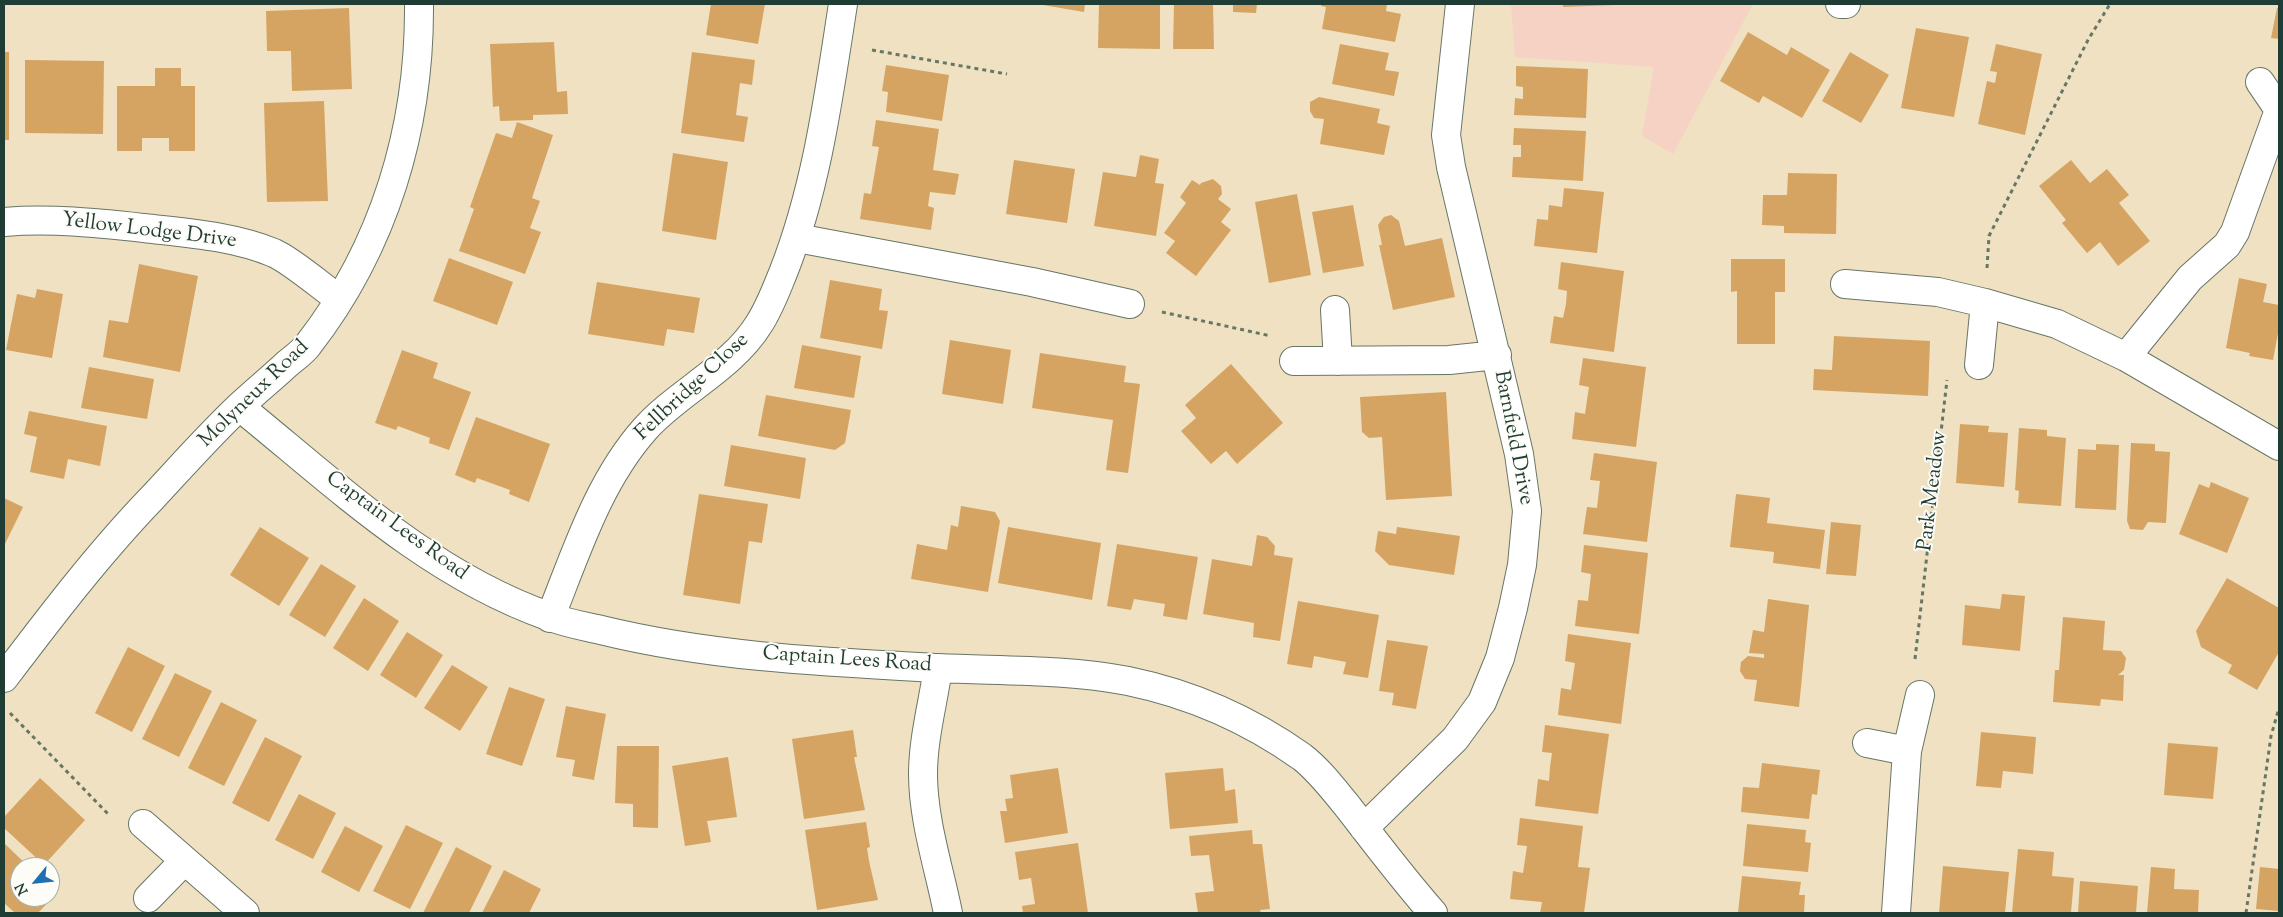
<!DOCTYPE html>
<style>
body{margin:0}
#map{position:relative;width:2283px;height:917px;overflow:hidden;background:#efe1c2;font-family:"Sorts Mill Goudy",serif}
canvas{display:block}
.frame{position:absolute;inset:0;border:5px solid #1f3d34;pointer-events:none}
.north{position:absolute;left:10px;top:857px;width:50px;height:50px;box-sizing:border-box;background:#fdfcf7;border:1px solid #a4b0a9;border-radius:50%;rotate:242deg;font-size:14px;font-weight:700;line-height:20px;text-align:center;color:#1f3d34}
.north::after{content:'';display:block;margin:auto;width:18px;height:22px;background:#1f6fb2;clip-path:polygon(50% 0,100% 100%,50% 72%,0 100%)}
</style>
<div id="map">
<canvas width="2283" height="917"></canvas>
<div class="frame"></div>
<div class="north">N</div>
</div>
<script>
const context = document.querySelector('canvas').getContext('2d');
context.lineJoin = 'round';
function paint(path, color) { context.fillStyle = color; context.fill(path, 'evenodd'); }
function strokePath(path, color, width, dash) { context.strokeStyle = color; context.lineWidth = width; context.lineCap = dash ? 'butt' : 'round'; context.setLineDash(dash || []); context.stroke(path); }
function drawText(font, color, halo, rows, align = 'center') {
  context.font = font + ' "Sorts Mill Goudy",serif'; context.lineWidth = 4; context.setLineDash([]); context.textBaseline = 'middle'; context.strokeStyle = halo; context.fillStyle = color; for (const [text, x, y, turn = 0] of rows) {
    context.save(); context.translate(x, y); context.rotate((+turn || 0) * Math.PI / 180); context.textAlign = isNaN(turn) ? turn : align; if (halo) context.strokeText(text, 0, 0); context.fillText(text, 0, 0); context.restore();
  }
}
paint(new Path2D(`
 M 1511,4 L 1753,4 L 1673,154 L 1642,136 L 1654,67 L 1515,57 Z`), '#f6d2c5');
paint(new Path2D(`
 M 711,4 L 765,4 L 758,44 L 706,35 Z
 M 1037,4 L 1085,4 L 1084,12 Z
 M 1099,4 L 1160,4 L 1160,49 L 1098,48 Z
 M 1174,4 L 1213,4 L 1214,49 L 1173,49 Z
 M 1233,4 L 1257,4 L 1256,13 L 1233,12 Z
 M 1322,4 L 1387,4 L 1386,11 L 1401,14 L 1395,42 L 1322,29 L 1326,7 L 1321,6 Z
 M 1563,4 L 1615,4 L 1615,5 L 1563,7 Z
 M 349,8 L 352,89 L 292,91 L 291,51 L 267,51 L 266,11 Z
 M 2277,8 L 2279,8 L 2279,39 L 2271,38 Z
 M 1916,28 L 1969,37 L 1954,117 L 1901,108 Z
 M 1748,32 L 1787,55 L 1791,47 L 1830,70 L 1802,118 L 1763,96 L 1759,103 L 1720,81 Z
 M 554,42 L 557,92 L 567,91 L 568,114 L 533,115 L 533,120 L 500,121 L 499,106 L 493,107 L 490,44 Z
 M 1340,44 L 1389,53 L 1385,70 L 1399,72 L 1394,96 L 1332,84 Z
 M 1996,44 L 2042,54 L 2025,135 L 1978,124 L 1987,81 L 1995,83 L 1997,72 L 1990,71 Z
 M 4,52 L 9,52 L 9,140 L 4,140 Z
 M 692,52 L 755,60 L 752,85 L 740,83 L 736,115 L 748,117 L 744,142 L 681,133 Z
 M 1850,52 L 1889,75 L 1861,123 L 1822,101 Z
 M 25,60 L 104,61 L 103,134 L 25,133 Z
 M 886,65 L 949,75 L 942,121 L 886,112 L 888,92 L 882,91 Z
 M 1516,66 L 1588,69 L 1586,118 L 1514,115 L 1515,98 L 1523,99 L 1523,87 L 1516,86 Z
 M 155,68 L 181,68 L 181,86 L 195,86 L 195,151 L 169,151 L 169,138 L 142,138 L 142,151 L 117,151 L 117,86 L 155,86 Z
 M 1319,97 L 1380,109 L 1377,123 L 1390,126 L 1384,155 L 1320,144 L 1324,119 L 1314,118 L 1310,111 L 1310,102 Z
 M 324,101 L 328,201 L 267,202 L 264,103 Z
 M 876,120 L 939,129 L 933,170 L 959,174 L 955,195 L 930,192 L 928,206 L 934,208 L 931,230 L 860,219 L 864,193 L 871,194 L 879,147 L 872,146 Z
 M 517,122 L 553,135 L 532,198 L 540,201 L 530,228 L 541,232 L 525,274 L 459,251 L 474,209 L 470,207 L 496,133 L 512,138 Z
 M 1514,128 L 1586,131 L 1583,181 L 1512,177 L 1513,157 L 1521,157 L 1521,145 L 1513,145 Z
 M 673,153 L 728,162 L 716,240 L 662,231 Z
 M 1140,155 L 1159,159 L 1155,183 L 1164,184 L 1156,236 L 1094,226 L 1103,172 L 1136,177 Z
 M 1014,160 L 1075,169 L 1067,223 L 1006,214 Z
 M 2071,160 L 2090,183 L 2107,169 L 2129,195 L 2119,203 L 2150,241 L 2118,266 L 2100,242 L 2087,253 L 2062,223 L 2066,220 L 2039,186 Z
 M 1788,173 L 1837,174 L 1836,234 L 1784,233 L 1784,226 L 1762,225 L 1763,195 L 1787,195 Z
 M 1213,179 L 1221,186 L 1222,194 L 1218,199 L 1231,209 L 1221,222 L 1231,230 L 1196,276 L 1166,253 L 1175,241 L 1164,233 L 1186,203 L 1180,197 L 1192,180 L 1200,185 L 1201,183 Z
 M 1564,188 L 1604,192 L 1597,253 L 1534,246 L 1537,219 L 1548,220 L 1549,205 L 1562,207 Z
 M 1297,194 L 1311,275 L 1269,283 L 1255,202 Z
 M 1353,205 L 1364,266 L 1323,273 L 1312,212 Z
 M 1391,215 L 1399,221 L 1405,246 L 1442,238 L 1455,297 L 1393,310 L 1379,245 L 1382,245 L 1378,225 L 1384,217 Z
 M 449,258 L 513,282 L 497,325 L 433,301 Z
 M 1731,259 L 1785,259 L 1785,292 L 1775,292 L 1775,344 L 1737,344 L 1737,291 L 1731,292 Z
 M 1561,262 L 1624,271 L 1614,352 L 1550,343 L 1554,316 L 1563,318 L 1566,304 L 1567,291 L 1558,289 Z
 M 139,264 L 198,276 L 180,372 L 103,357 L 109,320 L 128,323 Z
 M 2239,278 L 2267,284 L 2263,302 L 2279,305 L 2279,328 L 2273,360 L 2249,356 L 2250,353 L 2226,348 Z
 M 830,280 L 882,289 L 879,310 L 888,311 L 882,349 L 820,338 Z
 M 597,282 L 700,298 L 694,333 L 667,329 L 664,346 L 588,334 Z
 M 37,289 L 63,294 L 52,358 L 6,350 L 17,294 L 35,298 Z
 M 1834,336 L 1930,341 L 1928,396 L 1813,390 L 1814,369 L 1832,370 Z
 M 950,340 L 1011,350 L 1003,404 L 942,394 Z
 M 802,345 L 861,356 L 854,398 L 794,388 Z
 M 402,350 L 438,363 L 433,378 L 471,392 L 449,450 L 429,443 L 430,438 L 398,426 L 396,430 L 375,423 Z
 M 1040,353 L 1126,366 L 1124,382 L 1140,384 L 1128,473 L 1106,470 L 1113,420 L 1032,408 Z
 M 1583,358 L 1646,367 L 1636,447 L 1572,439 L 1575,412 L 1585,414 L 1587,400 L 1589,387 L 1579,385 Z
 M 1231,364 L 1283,423 L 1237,464 L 1226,451 L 1211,464 L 1181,431 L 1196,418 L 1185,405 Z
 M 89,367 L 154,379 L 147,419 L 81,408 Z
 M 1446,392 L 1452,496 L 1386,500 L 1382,437 L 1369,438 L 1362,432 L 1360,397 Z
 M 766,395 L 851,410 L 845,443 L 835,450 L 758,436 Z
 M 29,411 L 107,426 L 100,466 L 68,459 L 64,479 L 30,472 L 37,437 L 24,434 Z
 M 476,417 L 550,444 L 529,502 L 509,494 L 510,490 L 477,478 L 475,483 L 455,475 Z
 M 1960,424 L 1989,426 L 1988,432 L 2008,433 L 2004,487 L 1956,483 Z
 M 2019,428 L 2047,430 L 2047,436 L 2066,438 L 2061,506 L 2018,503 L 2019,491 L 2015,490 Z
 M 2131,443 L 2155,444 L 2155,451 L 2170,452 L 2166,523 L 2148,522 L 2143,530 L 2130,529 L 2127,521 Z
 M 2096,444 L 2119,445 L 2116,510 L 2075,508 L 2078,449 L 2096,450 Z
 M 731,445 L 806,458 L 800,499 L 724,486 Z
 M 1594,453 L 1657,462 L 1647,542 L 1583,534 L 1587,507 L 1597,508 L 1600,481 L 1590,480 Z
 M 2211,482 L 2249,498 L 2227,553 L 2179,534 L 2199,484 L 2209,488 Z
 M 699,494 L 768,504 L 762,543 L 749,541 L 740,604 L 683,595 Z
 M 1736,494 L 1770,498 L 1767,523 L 1825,530 L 1820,569 L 1773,563 L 1774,552 L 1730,547 Z
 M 4,498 L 23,507 L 4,546 Z
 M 961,506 L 995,512 L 1000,521 L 988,592 L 911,579 L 917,544 L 947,550 L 951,525 L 958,527 Z
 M 1831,522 L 1861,525 L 1856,576 L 1826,574 Z
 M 260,527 L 309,558 L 279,606 L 230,575 Z
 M 1008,527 L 1101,543 L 1092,600 L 998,583 Z
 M 1397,527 L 1460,536 L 1454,575 L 1389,565 L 1375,551 L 1378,531 L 1396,534 Z
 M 1257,535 L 1267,537 L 1275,546 L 1274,555 L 1293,558 L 1280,641 L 1253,637 L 1254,623 L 1203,614 L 1212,559 L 1252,566 Z
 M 1117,544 L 1198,557 L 1187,620 L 1163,616 L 1165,604 L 1134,599 L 1131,610 L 1107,606 Z
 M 1584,545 L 1648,553 L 1639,634 L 1575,626 L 1578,600 L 1588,601 L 1591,574 L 1581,572 Z
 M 321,564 L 356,586 L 325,637 L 289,615 Z
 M 2227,578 L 2279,608 L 2279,652 L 2257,690 L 2228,673 L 2232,665 L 2201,647 L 2196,631 Z
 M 2002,594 L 2025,596 L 2020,651 L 1962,645 L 1965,605 L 2000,609 Z
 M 364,598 L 399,621 L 368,671 L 333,648 Z
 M 1768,599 L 1809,605 L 1799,707 L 1754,701 L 1757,680 L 1745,679 L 1740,671 L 1741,662 L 1748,656 L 1764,658 L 1764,654 L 1749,653 L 1753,630 L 1764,632 Z
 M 1298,601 L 1379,615 L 1368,678 L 1343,674 L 1346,662 L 1314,656 L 1312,668 L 1287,664 Z
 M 2063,617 L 2105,621 L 2103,650 L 2121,651 L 2126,658 L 2124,670 L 2118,675 L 2124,675 L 2123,701 L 2101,699 L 2100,706 L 2053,702 L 2055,670 L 2059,670 Z
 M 407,632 L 443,655 L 416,698 L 380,675 Z
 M 1568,634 L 1631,643 L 1621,724 L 1558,715 L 1561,688 L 1571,690 L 1575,663 L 1565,661 Z
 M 1387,640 L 1428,646 L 1416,709 L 1392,705 L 1394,693 L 1379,691 Z
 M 128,647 L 165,666 L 132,732 L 95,713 Z
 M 452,665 L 488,687 L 460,731 L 424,708 Z
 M 175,673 L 212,691 L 179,757 L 142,739 Z
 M 509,687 L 545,699 L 522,766 L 486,754 Z
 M 221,702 L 257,720 L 224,786 L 188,768 Z
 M 566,706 L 606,714 L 594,780 L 572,776 L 575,760 L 556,757 Z
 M 1545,725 L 1609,734 L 1598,814 L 1535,806 L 1538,779 L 1549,781 L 1550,767 L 1552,753 L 1542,752 Z
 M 853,730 L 857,757 L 854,757 L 865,810 L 804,819 L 792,739 Z
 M 1981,732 L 2036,737 L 2033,774 L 2003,771 L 2001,788 L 1976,786 Z
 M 265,737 L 302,756 L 269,822 L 232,803 Z
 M 2168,743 L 2218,747 L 2213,799 L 2164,795 Z
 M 617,746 L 659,746 L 658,828 L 633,827 L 633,804 L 615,803 Z
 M 728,757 L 737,817 L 707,821 L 711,842 L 685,846 L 672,766 Z
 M 1762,763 L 1820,770 L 1817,795 L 1812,794 L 1809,819 L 1741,812 L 1743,787 L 1759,788 Z
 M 1058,768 L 1068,833 L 1005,843 L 1000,811 L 1007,811 L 1005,799 L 1013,798 L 1010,775 Z
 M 1223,768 L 1225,791 L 1235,789 L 1238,823 L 1170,829 L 1165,773 Z
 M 40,778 L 85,820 L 44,865 L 4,828 L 4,817 Z
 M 299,794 L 336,813 L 313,859 L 275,840 Z
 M 1520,818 L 1583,826 L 1578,867 L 1590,868 L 1584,913 L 1540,913 L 1542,902 L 1510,899 L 1513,871 L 1523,873 L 1527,846 L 1517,845 Z
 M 866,822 L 870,847 L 867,848 L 869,861 L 878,900 L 817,910 L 805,830 Z
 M 1747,824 L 1806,830 L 1805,842 L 1811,843 L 1808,872 L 1743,866 Z
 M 406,825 L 443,843 L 410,909 L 373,891 Z
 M 345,826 L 383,846 L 359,892 L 321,872 Z
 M 1252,830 L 1253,844 L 1262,844 L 1270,909 L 1260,910 L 1261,913 L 1198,913 L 1195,893 L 1214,891 L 1209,855 L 1191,856 L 1189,836 Z
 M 4,843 L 29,867 L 20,867 L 20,897 L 50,897 L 50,887 L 57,893 L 38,913 L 15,913 L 4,903 Z
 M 1078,843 L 1088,913 L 1023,913 L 1022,906 L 1035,904 L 1031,878 L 1019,880 L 1015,852 Z
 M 456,847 L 492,866 L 469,913 L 423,913 Z
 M 2018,849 L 2054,852 L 2052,876 L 2074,878 L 2071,913 L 2012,913 Z
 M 1943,866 L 2009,872 L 2005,913 L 1939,913 Z
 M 2151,867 L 2175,869 L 2174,889 L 2199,890 L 2198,913 L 2147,913 Z
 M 2260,867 L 2279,869 L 2279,911 L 2256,909 Z
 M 504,870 L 541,889 L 529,913 L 482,913 Z
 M 1742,876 L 1801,882 L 1799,895 L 1805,895 L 1804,913 L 1738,913 Z
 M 2080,881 L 2138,886 L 2136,913 L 2078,913 Z`), '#d6a462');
const minor = new Path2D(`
 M 1840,4 L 1846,4
 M 2260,82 L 2279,110
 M 4,222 C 51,218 97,223 144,228 C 187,233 233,236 274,253 C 292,261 322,287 339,299
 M 797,238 L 1032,282 L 1130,304
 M 1845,284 L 1938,292 L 1985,303 L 2057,324 L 2126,357 L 2279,446
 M 1335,310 L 1338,361
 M 2126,357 L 2190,278 L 2227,245 L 2235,232 L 2279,110
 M 1294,361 L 1449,360 L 1497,355
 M 1979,365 L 1985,303
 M 240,407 C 336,485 429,574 548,616 C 565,623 583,626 601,630 C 711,657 825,662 938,668 C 1001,671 1066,669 1128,681 C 1191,694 1250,720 1302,757 C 1319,770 1334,790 1348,807 C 1376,843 1403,879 1433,913
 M 550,618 C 576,553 598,482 645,429 C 678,392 732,368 759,324 C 769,309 776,290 783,273 C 817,187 829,94 843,4
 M 938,668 C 933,703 923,739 923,774 C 923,820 939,868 948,913
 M 4,678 C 51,616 99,553 153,497 C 182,466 210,434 241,405 C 256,391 272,378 287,364 C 294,358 303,352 308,345 C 385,246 420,127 419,4
 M 1867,743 L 1907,751
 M 143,824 L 245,913
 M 1364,828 L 1455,739 L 1482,702 L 1500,658 L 1513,608 L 1522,565 L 1527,511 L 1519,454 L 1451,167 L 1446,135 L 1460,4
 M 148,898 L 184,861
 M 1896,913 L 1907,751 L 1920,695`);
strokePath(minor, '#687666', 30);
strokePath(new Path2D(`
 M 872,50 L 1007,74
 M 1987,268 L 1989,236 L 2088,40 L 2110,4
 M 1162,312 L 1271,336
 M 1915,659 L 1947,380
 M 10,713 L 110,816
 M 2246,913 L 2271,736 L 2279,708`), '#687666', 3, [4, 4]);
strokePath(minor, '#fff', 28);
drawText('21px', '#1f3d34', '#fdfcf7', [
 ["Yellow Lodge Drive",149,232,7],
 ["Fellbridge Close",693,388,-43],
 ["Molyneux Road",255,395,-44],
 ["Barnfield Drive",1512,438,79],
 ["Park Meadow",1934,491,-83],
 ["Captain Lees Road",396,527,36],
 ["Captain Lees Road",847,661,4]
]);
</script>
